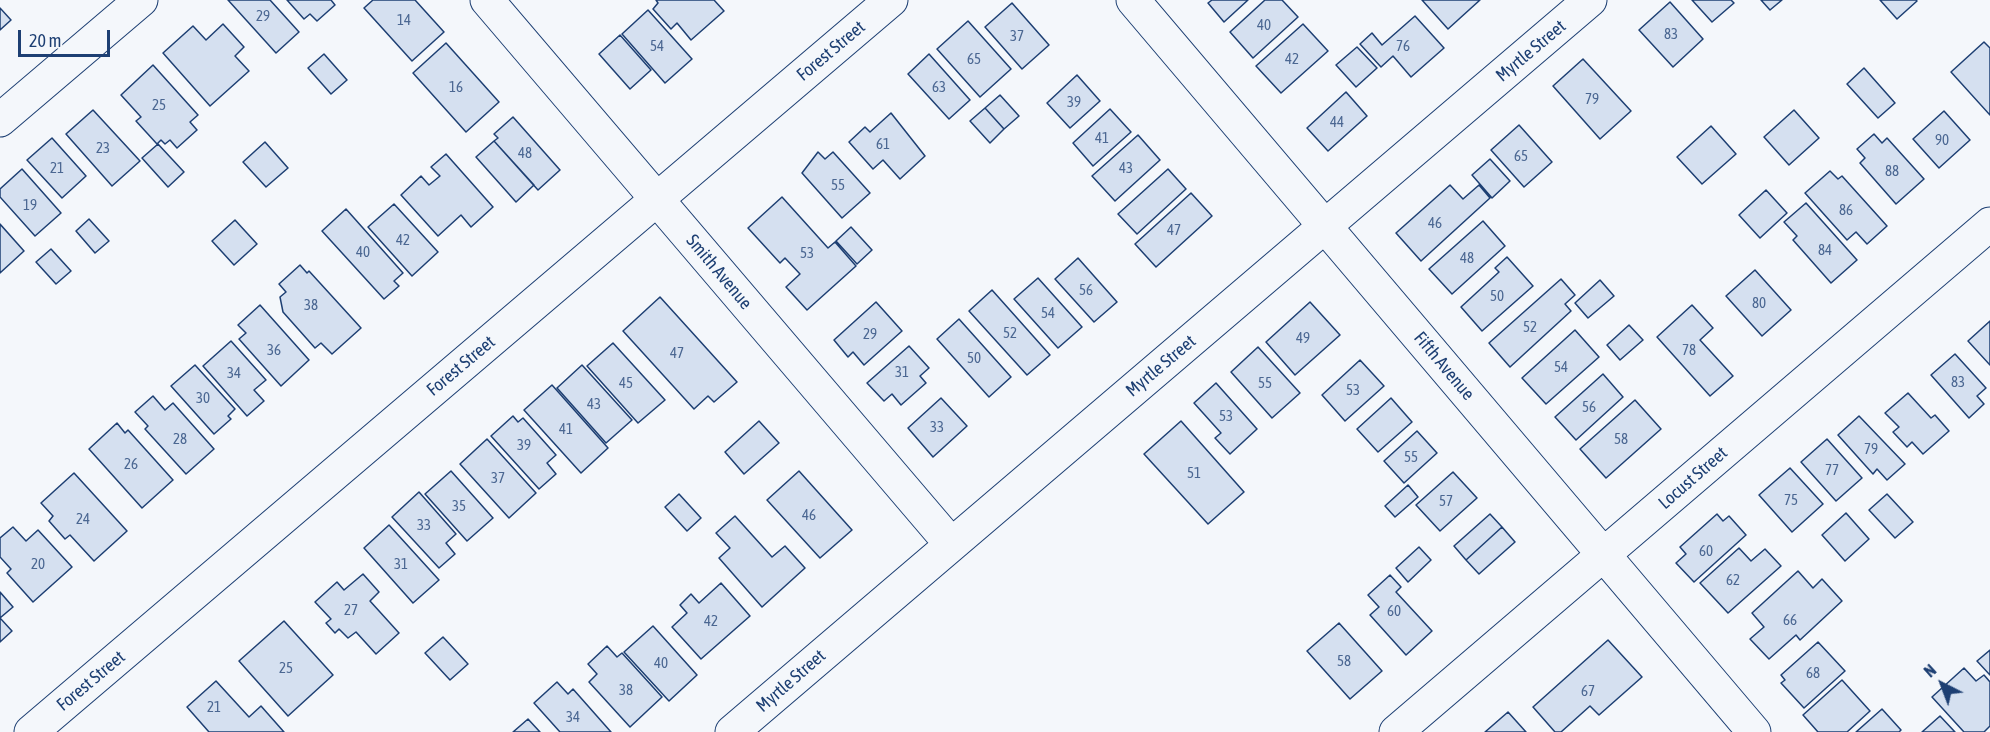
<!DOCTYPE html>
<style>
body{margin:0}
#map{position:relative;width:1990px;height:732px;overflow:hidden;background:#f4f7fb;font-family:"Asap Condensed",sans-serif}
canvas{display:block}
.north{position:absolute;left:1912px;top:654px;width:60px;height:60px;-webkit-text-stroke:4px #f4f7fb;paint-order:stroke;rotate:318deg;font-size:16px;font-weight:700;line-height:24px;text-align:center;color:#1d3f73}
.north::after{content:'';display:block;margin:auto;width:21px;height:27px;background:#1d3f73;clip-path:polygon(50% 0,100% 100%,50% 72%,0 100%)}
.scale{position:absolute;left:18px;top:30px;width:92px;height:27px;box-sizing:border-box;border:3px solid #1d3f73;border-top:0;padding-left:8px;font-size:18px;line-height:21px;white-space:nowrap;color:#1d3f73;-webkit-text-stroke:4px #f4f7fb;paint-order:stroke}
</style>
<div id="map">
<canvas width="1990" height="732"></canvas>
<div class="north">N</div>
<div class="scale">20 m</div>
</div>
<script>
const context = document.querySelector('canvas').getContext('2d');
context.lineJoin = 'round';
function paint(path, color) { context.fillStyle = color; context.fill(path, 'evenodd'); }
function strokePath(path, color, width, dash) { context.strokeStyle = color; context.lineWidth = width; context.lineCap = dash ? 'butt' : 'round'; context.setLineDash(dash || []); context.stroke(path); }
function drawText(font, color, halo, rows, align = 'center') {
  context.font = font + ' "Asap Condensed",sans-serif'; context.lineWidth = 4.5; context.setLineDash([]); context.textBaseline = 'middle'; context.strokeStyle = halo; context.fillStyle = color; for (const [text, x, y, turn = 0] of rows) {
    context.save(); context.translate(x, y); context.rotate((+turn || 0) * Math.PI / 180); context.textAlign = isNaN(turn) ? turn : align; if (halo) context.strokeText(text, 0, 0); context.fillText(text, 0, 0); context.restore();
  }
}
const building = new Path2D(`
 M 228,0 L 270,0 L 299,32 L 276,53 Z
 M 287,0 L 331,0 L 335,5 L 317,21 L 310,14 L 304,19 Z
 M 373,0 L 415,0 L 444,32 L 412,61 L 364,8 Z
 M 656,0 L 714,0 L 724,11 L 691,40 L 677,23 L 671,29 L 653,9 L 658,3 Z
 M 1212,0 L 1248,0 L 1224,22 L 1208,3 Z
 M 1265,0 L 1282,0 L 1298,17 L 1253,58 L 1230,32 Z
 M 1422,0 L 1480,0 L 1448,29 Z
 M 1692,0 L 1731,0 L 1734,3 L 1712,22 Z
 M 1761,0 L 1782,0 L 1770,10 Z
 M 1880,0 L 1916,0 L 1917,1 L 1897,19 Z
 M 1670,2 L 1703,39 L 1673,67 L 1639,30 Z
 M 1012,3 L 1049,45 L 1022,69 L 985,27 Z
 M 0,8 L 11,20 L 0,30 Z
 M 648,10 L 692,59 L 665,83 L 622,34 Z
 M 1415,16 L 1444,48 L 1411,77 L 1393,56 L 1381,67 L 1360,44 L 1372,33 L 1382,45 Z
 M 968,21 L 1011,69 L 980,97 L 937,49 Z
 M 223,24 L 244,47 L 235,56 L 249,71 L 210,106 L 163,53 L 193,26 L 206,40 Z
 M 1303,24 L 1328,51 L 1281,93 L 1256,66 Z
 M 620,35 L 651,70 L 630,89 L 599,54 Z
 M 1984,42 L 1990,48 L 1990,115 L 1951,72 Z
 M 446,43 L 499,102 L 466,132 L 413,73 Z
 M 1357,47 L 1377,68 L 1356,87 L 1336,65 Z
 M 324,54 L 347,80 L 331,94 L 308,68 Z
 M 929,54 L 970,100 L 949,119 L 908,74 Z
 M 1583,59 L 1631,111 L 1600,139 L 1553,86 Z
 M 153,65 L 198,115 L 190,122 L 197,130 L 177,148 L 170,140 L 165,144 L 161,140 L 157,144 L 136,121 L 141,117 L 121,95 Z
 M 1864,68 L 1895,103 L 1878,118 L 1847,84 Z
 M 1077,75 L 1100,101 L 1070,128 L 1047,103 Z
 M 1346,92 L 1367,116 L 1328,151 L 1307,128 Z
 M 1000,95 L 1019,116 L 1004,129 L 985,108 Z
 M 985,108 L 1004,129 L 990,143 L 970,121 Z
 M 1110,109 L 1131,132 L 1093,166 L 1073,143 Z
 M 93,110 L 140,161 L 112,186 L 66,134 Z
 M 1794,110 L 1819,138 L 1789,165 L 1764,137 Z
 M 1944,111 L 1970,140 L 1939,168 L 1913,139 Z
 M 891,113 L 925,156 L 900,179 L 883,160 L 873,169 L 849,142 L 865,127 L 870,132 Z
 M 513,117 L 560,170 L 538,190 L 494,141 L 498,138 L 494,134 Z
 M 1519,125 L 1552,162 L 1524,187 L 1491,150 Z
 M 1711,126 L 1736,154 L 1702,184 L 1677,157 Z
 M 1874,134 L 1882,143 L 1887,138 L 1924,179 L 1896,204 L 1860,163 L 1865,158 L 1857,149 Z
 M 1138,135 L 1160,160 L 1115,201 L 1092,176 Z
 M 52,138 L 86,176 L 62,198 L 27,160 Z
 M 494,141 L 534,185 L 516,202 L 476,157 Z
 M 265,142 L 288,168 L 266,187 L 243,162 Z
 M 158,144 L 184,172 L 168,187 L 142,158 Z
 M 818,152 L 825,159 L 833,152 L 870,193 L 842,218 L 802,173 Z
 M 446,154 L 493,207 L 471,227 L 461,215 L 438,236 L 401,195 L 421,176 L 429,185 L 440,176 L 431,167 Z
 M 1490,159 L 1510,181 L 1492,198 L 1472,175 Z
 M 22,169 L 61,213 L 35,236 L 0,197 L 0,189 Z
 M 1168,169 L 1186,189 L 1137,234 L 1118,214 Z
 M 1830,171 L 1838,179 L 1842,176 L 1887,226 L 1867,244 L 1856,232 L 1847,240 L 1805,193 Z
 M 1450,185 L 1463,199 L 1479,185 L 1490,198 L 1421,261 L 1396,233 Z
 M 1766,190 L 1787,213 L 1760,238 L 1739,215 Z
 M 1191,193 L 1212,216 L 1156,267 L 1135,244 Z
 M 782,197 L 828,248 L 835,242 L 856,266 L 807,310 L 786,287 L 800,274 L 785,258 L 780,263 L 748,228 Z
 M 1806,203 L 1857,260 L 1831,283 L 1793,240 L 1797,236 L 1784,222 Z
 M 394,204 L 438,252 L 412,276 L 368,227 Z
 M 346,209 L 403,273 L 394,281 L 399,286 L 384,299 L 322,231 Z
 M 89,219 L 109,241 L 95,253 L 76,231 Z
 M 235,220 L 257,244 L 234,265 L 212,241 Z
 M 1483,221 L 1505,246 L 1452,294 L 1429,269 Z
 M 0,224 L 24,251 L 0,273 Z
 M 851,227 L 872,250 L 857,264 L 836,241 Z
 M 51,249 L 71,271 L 56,284 L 36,262 Z
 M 1507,257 L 1533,286 L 1482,331 L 1461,307 L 1499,272 L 1495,268 Z
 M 1078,258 L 1117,302 L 1094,322 L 1055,279 Z
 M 300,265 L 307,273 L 309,271 L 361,328 L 332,354 L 321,343 L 315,348 L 283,312 L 280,297 L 286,292 L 279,284 Z
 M 1755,270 L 1791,310 L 1762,336 L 1726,296 Z
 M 1038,278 L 1082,327 L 1058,348 L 1014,299 Z
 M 1561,279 L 1575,295 L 1565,304 L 1571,311 L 1510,367 L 1489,343 Z
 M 1600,280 L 1614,296 L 1588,318 L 1575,303 Z
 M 992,290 L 1050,355 L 1027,375 L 969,311 Z
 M 660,297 L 737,382 L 714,402 L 708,396 L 694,409 L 623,331 Z
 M 876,302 L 902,331 L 864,365 L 853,352 L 848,357 L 834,340 Z
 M 1310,302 L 1340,335 L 1295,375 L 1266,342 Z
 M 260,305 L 309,360 L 281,386 L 239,339 L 246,333 L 238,325 Z
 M 1692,305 L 1713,328 L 1700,340 L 1733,376 L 1710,396 L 1657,337 Z
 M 959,319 L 1011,377 L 989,397 L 937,339 Z
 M 1990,321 L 1990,365 L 1968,341 Z
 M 1629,325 L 1643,340 L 1620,360 L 1607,345 Z
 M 1575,330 L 1599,357 L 1546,404 L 1522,378 Z
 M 231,341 L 266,380 L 254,390 L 264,401 L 247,416 L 203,366 Z
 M 613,343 L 665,400 L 638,423 L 587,366 Z
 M 909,346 L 929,368 L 920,376 L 926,383 L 901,405 L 892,394 L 884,401 L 867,383 Z
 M 1258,347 L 1300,393 L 1272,418 L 1231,372 Z
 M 1955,354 L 1986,388 L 1977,396 L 1984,404 L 1969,418 L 1931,375 Z
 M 1360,360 L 1384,386 L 1345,421 L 1322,395 Z
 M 195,365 L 235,409 L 228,416 L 231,419 L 214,434 L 171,386 Z
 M 582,365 L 632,420 L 606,443 L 557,388 Z
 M 1603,374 L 1623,397 L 1576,440 L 1555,417 Z
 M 1216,383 L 1257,429 L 1230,454 L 1215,438 L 1221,433 L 1194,403 Z
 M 552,385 L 608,448 L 581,473 L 524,410 Z
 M 1908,393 L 1931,418 L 1935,415 L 1949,431 L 1923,454 L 1912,442 L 1907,447 L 1893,432 L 1899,427 L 1885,413 Z
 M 153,396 L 165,410 L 173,403 L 214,449 L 186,474 L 145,429 L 148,426 L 135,412 Z
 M 941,398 L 967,426 L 933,457 L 908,428 Z
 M 1391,398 L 1412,422 L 1378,452 L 1357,429 Z
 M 1635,400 L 1661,429 L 1606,478 L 1580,449 Z
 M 513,416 L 518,422 L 523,418 L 556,455 L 547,463 L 556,474 L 539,489 L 491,436 Z
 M 1859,416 L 1905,464 L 1887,480 L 1877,469 L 1873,474 L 1838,435 Z
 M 759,421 L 779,443 L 744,474 L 725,452 Z
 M 1181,421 L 1244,492 L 1208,524 L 1144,454 Z
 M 117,423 L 125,433 L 128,430 L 173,480 L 142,508 L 89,449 Z
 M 1417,431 L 1437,453 L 1404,483 L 1384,461 Z
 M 487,439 L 536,493 L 509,518 L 460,464 Z
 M 1827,439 L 1862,478 L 1836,501 L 1801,462 Z
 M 1790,468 L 1823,504 L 1792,532 L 1759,495 Z
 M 451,471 L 493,518 L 467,541 L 425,494 Z
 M 799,471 L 852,530 L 820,558 L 767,500 Z
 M 1453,472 L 1477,498 L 1440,531 L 1416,505 Z
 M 74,473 L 127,531 L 94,561 L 70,535 L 65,539 L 49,521 L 53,516 L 41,503 Z
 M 1408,485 L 1418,497 L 1395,517 L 1385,506 Z
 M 419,492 L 456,534 L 446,543 L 455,554 L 439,568 L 392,517 Z
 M 679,494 L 701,518 L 687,531 L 665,507 Z
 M 1887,494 L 1913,522 L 1895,538 L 1869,510 Z
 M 1846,513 L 1869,539 L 1845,561 L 1822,535 Z
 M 1490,514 L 1502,527 L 1466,560 L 1454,546 Z
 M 1717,514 L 1723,521 L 1729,516 L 1746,535 L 1694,582 L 1676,563 L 1686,554 L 1680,547 Z
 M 735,516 L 772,557 L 785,546 L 805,568 L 762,607 L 719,558 L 730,548 L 716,533 Z
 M 389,525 L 439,580 L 413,603 L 364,548 Z
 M 13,527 L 26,541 L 38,530 L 72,567 L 33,602 L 7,573 L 11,569 L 0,557 L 0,538 Z
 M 1502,527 L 1515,542 L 1479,574 L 1466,560 Z
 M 1419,547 L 1431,560 L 1408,582 L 1396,568 Z
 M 1739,548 L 1751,561 L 1765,549 L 1781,566 L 1728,613 L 1700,583 Z
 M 1798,571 L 1813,588 L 1822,579 L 1842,601 L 1800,640 L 1796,635 L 1769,659 L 1750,639 L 1764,627 L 1752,613 Z
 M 363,574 L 379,592 L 370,601 L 399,633 L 376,654 L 356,632 L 348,638 L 339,629 L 335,633 L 326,623 L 331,619 L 315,602 L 337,582 L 344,590 Z
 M 1390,575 L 1401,587 L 1396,592 L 1432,631 L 1406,655 L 1370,615 L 1379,607 L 1368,595 Z
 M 721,583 L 750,616 L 701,659 L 672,627 L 687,613 L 680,605 L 691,594 L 699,603 Z
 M 0,592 L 13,607 L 0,618 L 12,631 L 0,642 Z
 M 284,621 L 333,675 L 288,716 L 239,661 Z
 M 1339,623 L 1382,671 L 1350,699 L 1307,651 Z
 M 653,626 L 697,675 L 669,701 L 624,652 Z
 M 443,637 L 468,664 L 450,680 L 425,653 Z
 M 1608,640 L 1642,677 L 1599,715 L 1590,706 L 1561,732 L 1555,732 L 1533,707 Z
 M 1818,642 L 1845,671 L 1804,708 L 1781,683 L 1785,680 L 1781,675 Z
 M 607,646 L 617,657 L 622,653 L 662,697 L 630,727 L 589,682 L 597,674 L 588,664 Z
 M 1990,650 L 1990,675 L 1977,661 Z
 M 1964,668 L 1976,681 L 1984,675 L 1990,682 L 1990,726 L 1984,732 L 1964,732 L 1932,697 Z
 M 1842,680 L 1870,711 L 1847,732 L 1818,732 L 1803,715 Z
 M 216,681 L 249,717 L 261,706 L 284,732 L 209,732 L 187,707 Z
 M 557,682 L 568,694 L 573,689 L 611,732 L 560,732 L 534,703 Z
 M 1882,709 L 1901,730 L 1899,732 L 1856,732 Z
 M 1508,712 L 1526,732 L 1485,732 Z
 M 1940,716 L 1955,732 L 1922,732 Z
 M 528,719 L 540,732 L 513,732 Z`);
paint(building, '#d5e0f0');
strokePath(building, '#1d3f73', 1.5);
const minor = new Path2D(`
 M 487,0 L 951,544
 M 1133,0 L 1754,732
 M 0,120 L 141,0
 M 31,732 L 891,0
 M 732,732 L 1590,0
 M 1396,732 L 1990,224`);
strokePath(minor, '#1d3f73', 35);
strokePath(minor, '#f4f7fb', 33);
drawText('15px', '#4b6792', null, [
 ["29",263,16],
 ["14",404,20],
 ["40",1264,25],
 ["83",1671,34],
 ["37",1017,36],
 ["54",657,46],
 ["76",1403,46],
 ["65",974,59],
 ["42",1292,59],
 ["16",456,87],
 ["63",939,87],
 ["79",1592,99],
 ["39",1074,102],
 ["25",159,105],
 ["44",1337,122],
 ["41",1102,138],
 ["90",1942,140],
 ["61",883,144],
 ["23",103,148],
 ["48",525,153],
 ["65",1521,156],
 ["21",57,168],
 ["43",1126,168],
 ["88",1892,171],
 ["55",838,185],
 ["19",30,205],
 ["86",1846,210],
 ["46",1435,223],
 ["47",1174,230],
 ["42",403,240],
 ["84",1825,250],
 ["40",363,252],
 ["53",807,253],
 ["48",1467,258],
 ["56",1086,290],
 ["50",1497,296],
 ["80",1759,303],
 ["38",311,305],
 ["54",1048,313],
 ["52",1530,327],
 ["52",1010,333],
 ["29",870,334],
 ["49",1303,338],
 ["36",274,350],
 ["78",1689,350],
 ["47",677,353],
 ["50",974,358],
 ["54",1561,367],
 ["31",902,372],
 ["34",234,373],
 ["83",1958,382],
 ["45",626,383],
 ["55",1265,383],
 ["53",1353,390],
 ["30",203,398],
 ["43",594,404],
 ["56",1589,407],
 ["53",1226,416],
 ["33",937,427],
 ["41",566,429],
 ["28",180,439],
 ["58",1621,439],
 ["39",524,445],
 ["79",1871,449],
 ["55",1411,457],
 ["26",131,464],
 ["77",1832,470],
 ["51",1194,473],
 ["37",498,478],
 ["75",1791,500],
 ["57",1446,501],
 ["35",459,506],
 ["46",809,515],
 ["24",83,519],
 ["33",424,525],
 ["60",1706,551],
 ["20",38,564],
 ["31",401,564],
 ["62",1733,580],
 ["27",351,610],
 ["60",1394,611],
 ["66",1790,620],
 ["42",711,621],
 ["58",1344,661],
 ["40",661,663],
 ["25",286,668],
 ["68",1813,673],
 ["38",626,690],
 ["67",1588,691],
 ["21",214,707],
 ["34",573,717]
]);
drawText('18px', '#1d3f73', '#f4f7fb', [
 ["Forest Street",831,51,-40],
 ["Myrtle Street",1531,51,-40],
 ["Smith Avenue",719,272,50],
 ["Forest Street",461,366,-40],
 ["Myrtle Street",1161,366,-40],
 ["Fifth Avenue",1444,366,50],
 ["Locust Street",1693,478,-41],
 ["Forest Street",91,681,-40],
 ["Myrtle Street",791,681,-41]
]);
</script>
